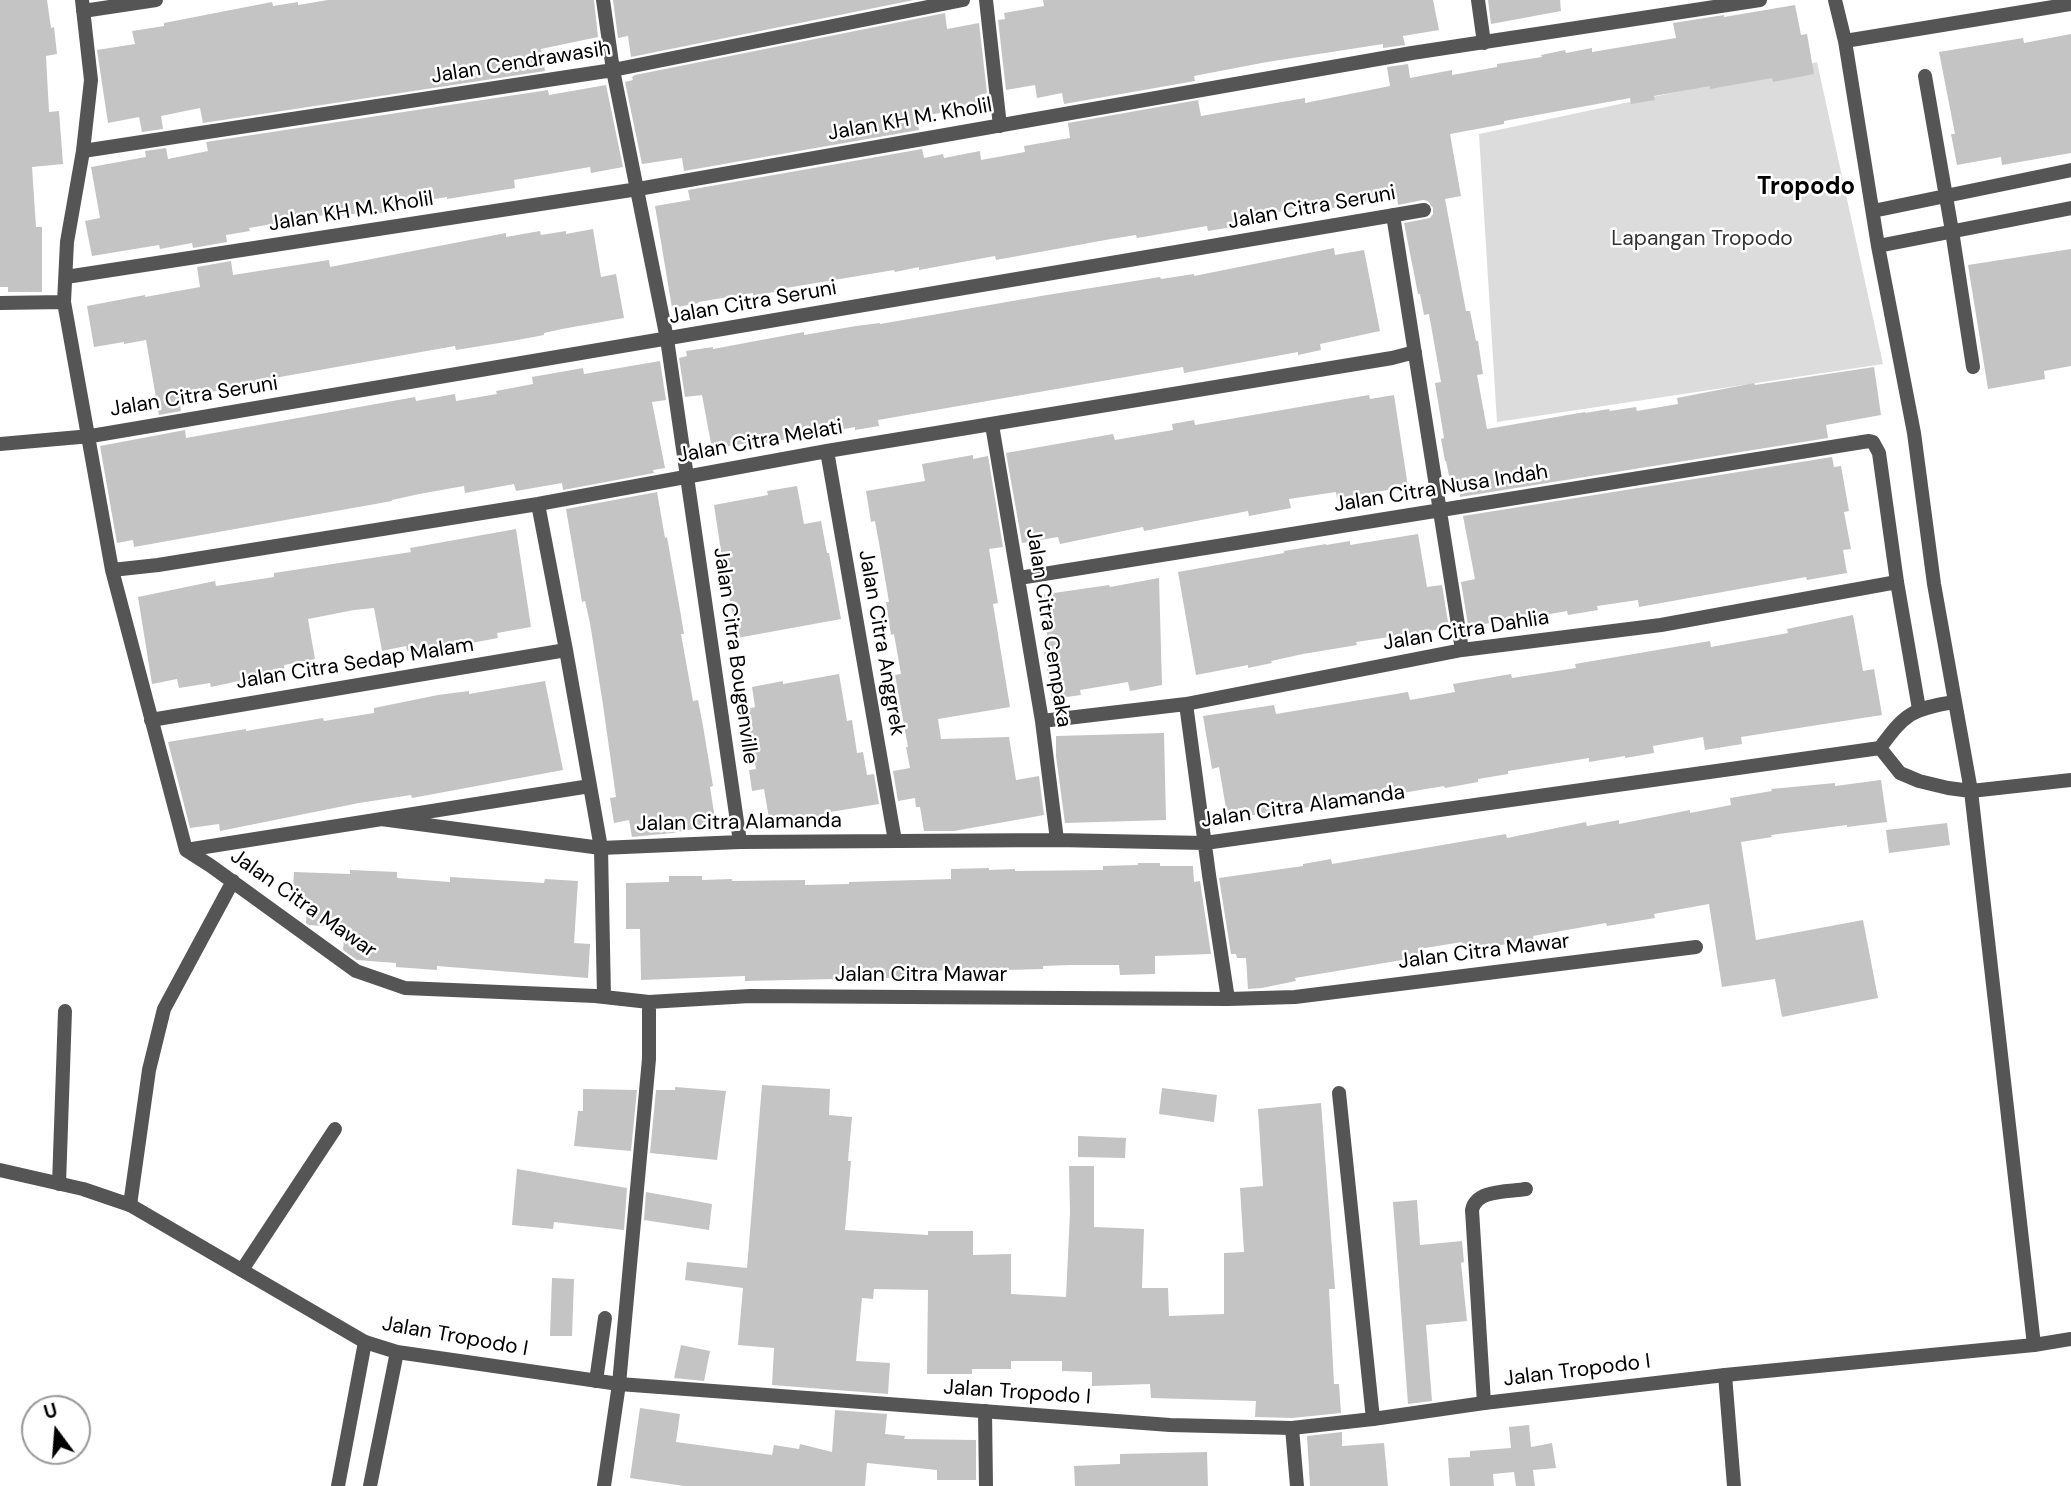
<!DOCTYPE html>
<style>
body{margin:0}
#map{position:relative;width:2071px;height:1486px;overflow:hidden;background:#fff;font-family:"DM Sans",sans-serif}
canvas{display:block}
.north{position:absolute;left:21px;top:1395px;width:70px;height:70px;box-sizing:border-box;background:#fff;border:2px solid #999;border-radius:50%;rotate:344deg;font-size:19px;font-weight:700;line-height:28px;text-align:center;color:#000}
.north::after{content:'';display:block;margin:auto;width:24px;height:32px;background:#000;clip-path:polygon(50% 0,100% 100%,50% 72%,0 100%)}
</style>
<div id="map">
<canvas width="2071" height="1486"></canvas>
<div class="north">U</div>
</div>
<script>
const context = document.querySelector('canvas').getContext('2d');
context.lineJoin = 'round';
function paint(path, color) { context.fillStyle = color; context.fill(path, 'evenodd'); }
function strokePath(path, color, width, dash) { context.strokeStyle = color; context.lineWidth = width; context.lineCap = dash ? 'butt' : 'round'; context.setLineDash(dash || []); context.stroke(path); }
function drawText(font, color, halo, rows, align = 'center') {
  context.font = font + ' "DM Sans",sans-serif'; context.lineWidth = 5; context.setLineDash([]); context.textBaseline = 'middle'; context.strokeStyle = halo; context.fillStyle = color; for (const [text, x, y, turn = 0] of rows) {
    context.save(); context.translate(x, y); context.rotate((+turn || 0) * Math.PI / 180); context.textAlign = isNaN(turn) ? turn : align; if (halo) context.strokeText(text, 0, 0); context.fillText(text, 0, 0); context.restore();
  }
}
paint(new Path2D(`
 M 1817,62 L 1883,364 L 1497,422 L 1479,134 Z`), '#dcdcdc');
paint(new Path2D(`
 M 0,0 L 47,0 L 51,28 L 54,27 L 57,54 L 46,56 L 49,112 L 59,111 L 63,164 L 32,167 L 36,227 L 42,227 L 42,292 L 8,292 L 8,287 L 0,287 Z
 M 328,0 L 594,0 L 598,37 L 541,49 L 545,71 L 203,123 L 200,108 L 161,116 L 163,129 L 142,132 L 139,117 L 108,123 L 97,50 L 135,44 L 132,31 L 164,26 L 164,23 L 272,2 L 273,6 L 298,2 L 298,5 Z
 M 613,0 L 914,0 L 631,57 L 628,36 L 618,38 Z
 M 1043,0 L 1433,0 L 1439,30 L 1403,36 L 1405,45 L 1383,48 L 1383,44 L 1267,62 L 1194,76 L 1195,81 L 1064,104 L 1062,93 L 1037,98 L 1035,85 L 1006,90 L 998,20 L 1005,19 L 1004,13 L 1044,6 Z
 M 1488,0 L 1560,0 L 1561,11 L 1491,24 Z
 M 1795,5 L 1801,35 L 1807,34 L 1814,74 L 1773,82 L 1772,78 L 1710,89 L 1710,86 L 1654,96 L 1655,100 L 1631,104 L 1630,98 L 1504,121 L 1504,124 L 1450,134 L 1461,196 L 1445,199 L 1466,311 L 1470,311 L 1476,341 L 1478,341 L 1483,374 L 1477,375 L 1487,429 L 1585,412 L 1585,413 L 1609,409 L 1610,411 L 1636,407 L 1637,411 L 1678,404 L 1677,398 L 1754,383 L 1755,385 L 1874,367 L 1881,415 L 1826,425 L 1828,438 L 1460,497 L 1459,489 L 1452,490 L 1446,461 L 1445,461 L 1441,439 L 1444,438 L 1435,383 L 1441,382 L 1429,314 L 1424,315 L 1420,294 L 1418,294 L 1404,223 L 1430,218 L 1433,214 L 1433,208 L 1428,201 L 1423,200 L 1398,205 L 1397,197 L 1309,212 L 1308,209 L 1300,211 L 1299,208 L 1243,218 L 1244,225 L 1208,231 L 1207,226 L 1137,238 L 1136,235 L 1111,239 L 996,260 L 995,256 L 919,270 L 919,267 L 895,272 L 894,270 L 774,290 L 774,292 L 753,296 L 753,293 L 698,302 L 699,303 L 672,308 L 655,206 L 690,200 L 688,190 L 922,149 L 924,158 L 943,154 L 944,158 L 980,151 L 981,160 L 1025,152 L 1024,146 L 1070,138 L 1068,123 L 1198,100 L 1201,116 L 1305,98 L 1305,103 L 1390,86 L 1387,67 L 1408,64 L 1410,78 L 1452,70 L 1452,75 L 1497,67 L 1497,64 L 1542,57 L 1541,55 L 1565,50 L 1566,53 L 1592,48 L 1592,52 L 1676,38 L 1673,23 L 1724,15 L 1724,17 Z
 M 945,13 L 947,29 L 979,23 L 987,93 L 979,95 L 981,106 L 917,117 L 919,130 L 684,171 L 682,158 L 642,164 L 625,82 L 633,80 L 632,77 L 635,75 Z
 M 2071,34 L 2071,153 L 2002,165 L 2001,157 L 1957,165 L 1951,134 L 1955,134 L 1939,52 L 2023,38 L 2024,43 Z
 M 606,85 L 623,167 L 591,173 L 590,167 L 514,180 L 515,188 L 447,199 L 447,197 L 396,205 L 397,210 L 371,215 L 370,211 L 330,218 L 330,214 L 249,228 L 250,231 L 226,235 L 227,242 L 193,248 L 192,243 L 160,249 L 159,245 L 92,256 L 85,221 L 100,218 L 91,167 L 146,157 L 145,151 L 166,148 L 168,159 L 208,151 L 206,142 L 548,90 L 549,95 Z
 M 593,229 L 601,277 L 616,274 L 624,318 L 562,329 L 544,333 L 544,335 L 512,341 L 456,350 L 455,346 L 263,380 L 264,382 L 179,398 L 181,411 L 159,415 L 146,340 L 124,344 L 124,342 L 94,347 L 87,306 L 145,295 L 145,297 L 200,287 L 197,267 L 231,261 L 233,275 L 329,260 L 330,267 L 506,233 L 506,237 L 540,231 L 541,235 L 566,231 L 566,234 Z
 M 1334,248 L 1335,255 L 1364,250 L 1380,331 L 1320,344 L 1321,350 L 1298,355 L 1298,352 L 1184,373 L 1183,367 L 878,420 L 879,426 L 855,430 L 855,427 L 749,446 L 748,443 L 712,449 L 702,395 L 685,397 L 679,358 L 687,356 L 686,351 L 713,347 L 713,349 L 804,332 L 804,335 L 856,326 L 880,323 L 880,324 L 1047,295 L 1160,277 L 1161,279 L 1194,274 L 1194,276 Z
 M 2071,249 L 2071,366 L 2044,371 L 2045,379 L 1988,389 L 1968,265 Z
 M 660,361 L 666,400 L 652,402 L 665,468 L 653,470 L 654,473 L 563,490 L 562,483 L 516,491 L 514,484 L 465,493 L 464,486 L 419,494 L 392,500 L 392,501 L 134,547 L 133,540 L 117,543 L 100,446 L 185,430 L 186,438 L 415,397 L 416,401 L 455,394 L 456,401 L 497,394 L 496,391 L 533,384 L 532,377 L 583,368 L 584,374 Z
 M 1369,395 L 1370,399 L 1394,395 L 1408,487 L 1337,498 L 1336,492 L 1289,499 L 1291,508 L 1249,516 L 1248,511 L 1144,531 L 1143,527 L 1060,544 L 1058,537 L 1022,543 L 1006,453 L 1113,434 L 1115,440 L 1173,430 L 1172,424 L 1194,420 L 1195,425 Z
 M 973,455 L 973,459 L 988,456 L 1003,547 L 989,549 L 998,603 L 993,604 L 1010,707 L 938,719 L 941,739 L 1009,737 L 1016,780 L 1039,776 L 1044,815 L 954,831 L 924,831 L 920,807 L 916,807 L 915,798 L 898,801 L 893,771 L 910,768 L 906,747 L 908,747 L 895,675 L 901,674 L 894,634 L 891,635 L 886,602 L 889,602 L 879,543 L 875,521 L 871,522 L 866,491 L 925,481 L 922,464 Z
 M 1832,457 L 1834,467 L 1841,466 L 1849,511 L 1844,512 L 1851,549 L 1843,550 L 1847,573 L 1807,580 L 1806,577 L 1639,607 L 1638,600 L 1597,606 L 1598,610 L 1568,615 L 1567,611 L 1527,618 L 1528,621 L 1505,625 L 1504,620 L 1471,627 L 1470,624 L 1468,625 L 1461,582 L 1475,579 L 1463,516 Z
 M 797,486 L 804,524 L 821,521 L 827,553 L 829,553 L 841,619 L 737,638 L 724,571 L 714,505 L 768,495 L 767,491 Z
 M 657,492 L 665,538 L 667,537 L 680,610 L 684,634 L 681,634 L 693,701 L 698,700 L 703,726 L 713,786 L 710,787 L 716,825 L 672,833 L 632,837 L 629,820 L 614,823 L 610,798 L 616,797 L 603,705 L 590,623 L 585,601 L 582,602 L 566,509 Z
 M 516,529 L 531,627 L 497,633 L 498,638 L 433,650 L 432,646 L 407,651 L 406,646 L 382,651 L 374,608 L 354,610 L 308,619 L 315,659 L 284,665 L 284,671 L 211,687 L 210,683 L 179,688 L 177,679 L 152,684 L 138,597 L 215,581 L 216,586 L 274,577 L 274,573 L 411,552 L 410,548 Z
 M 1418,534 L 1427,587 L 1442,585 L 1449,628 L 1356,642 L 1357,645 L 1303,654 L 1271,661 L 1272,663 L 1248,668 L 1248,665 L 1196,675 L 1178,572 L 1284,553 L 1284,551 L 1326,544 L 1326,545 L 1350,541 L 1350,545 Z
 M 1159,578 L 1162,685 L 1130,691 L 1128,682 L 1080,690 L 1081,695 L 1052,699 L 1044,652 L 1050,651 L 1040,595 L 1109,585 L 1110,587 Z
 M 1853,615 L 1863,671 L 1874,669 L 1882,715 L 1741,737 L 1742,744 L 1705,750 L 1703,737 L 1653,746 L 1654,753 L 1625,758 L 1625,756 L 1589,762 L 1589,758 L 1508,771 L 1508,774 L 1478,779 L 1478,782 L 1445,788 L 1444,786 L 1372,798 L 1372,796 L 1269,814 L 1268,812 L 1228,820 L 1219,767 L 1212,769 L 1203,716 L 1274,705 L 1276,714 L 1408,692 L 1410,700 L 1455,692 L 1453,684 L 1511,674 L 1512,678 L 1576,668 L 1575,664 L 1710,641 L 1711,647 L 1788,633 L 1787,629 Z
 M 839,674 L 847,721 L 852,720 L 857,753 L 863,752 L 867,775 L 874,774 L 879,804 L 830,812 L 832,820 L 771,830 L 764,789 L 752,791 L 749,770 L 756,769 L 746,709 L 755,707 L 752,687 L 783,681 L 783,684 Z
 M 545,681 L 563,770 L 412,798 L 411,795 L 359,803 L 220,831 L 219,824 L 190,828 L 168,742 L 246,729 L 246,731 L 323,718 L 324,721 L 374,713 L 374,708 L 438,695 L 469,691 L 469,694 Z
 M 1164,733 L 1166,820 L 1065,823 L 1056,756 L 1056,736 Z
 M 1881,780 L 1887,822 L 1847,827 L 1847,825 L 1771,835 L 1772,837 L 1741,842 L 1756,940 L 1863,920 L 1878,998 L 1782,1017 L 1775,979 L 1722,987 L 1709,904 L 1654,914 L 1655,918 L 1607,926 L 1606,923 L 1533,936 L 1534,940 L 1488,947 L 1487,945 L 1463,948 L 1462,942 L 1419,949 L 1420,957 L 1295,978 L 1296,981 L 1262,988 L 1248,989 L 1246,958 L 1237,958 L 1236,954 L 1231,954 L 1219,878 L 1303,866 L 1303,864 L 1331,859 L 1332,864 L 1506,834 L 1507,838 L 1586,822 L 1587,826 L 1619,820 L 1619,824 L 1690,810 L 1690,813 L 1731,805 L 1730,798 L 1772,791 L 1771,789 L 1835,783 L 1835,786 Z
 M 1947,823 L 1950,845 L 1889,853 L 1886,830 Z
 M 1138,863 L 1160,863 L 1160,866 L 1193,866 L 1194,882 L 1200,881 L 1211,954 L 1155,956 L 1155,974 L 1120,975 L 1119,965 L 1070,965 L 1043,966 L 1043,969 L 1006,970 L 1006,968 L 924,971 L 924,977 L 745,981 L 745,976 L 641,980 L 640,929 L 626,929 L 626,883 L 669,882 L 669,876 L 702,876 L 702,880 L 732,879 L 732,881 L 805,880 L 805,885 L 849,884 L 849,882 L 951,879 L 951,869 L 989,868 L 989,870 L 1015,869 L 1015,871 L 1103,870 L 1103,866 L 1138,865 Z
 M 350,870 L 397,872 L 397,878 L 450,882 L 450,877 L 544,883 L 545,879 L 578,881 L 574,943 L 590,944 L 588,978 L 437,966 L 437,970 L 396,967 L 396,963 L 357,960 L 343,950 L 345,928 L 309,925 L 306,923 L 307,904 L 292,903 L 294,872 L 350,874 Z
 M 762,1085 L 830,1089 L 829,1115 L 852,1117 L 848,1161 L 851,1161 L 845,1230 L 928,1235 L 928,1231 L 973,1231 L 973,1255 L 1011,1254 L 1011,1294 L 1066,1297 L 1070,1212 L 1069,1166 L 1094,1166 L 1094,1227 L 1144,1229 L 1142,1288 L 1168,1288 L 1169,1316 L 1224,1314 L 1224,1253 L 1244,1252 L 1240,1188 L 1263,1186 L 1258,1109 L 1321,1103 L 1335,1289 L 1329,1289 L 1334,1384 L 1339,1384 L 1341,1413 L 1292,1418 L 1255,1417 L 1256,1401 L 1151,1398 L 1150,1384 L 1092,1386 L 1092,1372 L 1062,1371 L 1062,1361 L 1011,1361 L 1011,1369 L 972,1369 L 972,1374 L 927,1374 L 928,1290 L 874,1289 L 873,1299 L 862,1298 L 856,1361 L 890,1363 L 888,1394 L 772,1385 L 774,1348 L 738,1345 L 743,1288 L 685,1280 L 687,1262 L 747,1268 Z
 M 675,1087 L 726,1091 L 717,1160 L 650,1153 L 656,1090 L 675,1090 Z
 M 1162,1088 L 1217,1095 L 1214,1122 L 1159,1114 Z
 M 583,1089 L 637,1090 L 631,1151 L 574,1146 L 578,1111 L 583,1111 Z
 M 1078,1136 L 1126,1138 L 1125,1158 L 1078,1157 Z
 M 517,1169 L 627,1188 L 624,1230 L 554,1222 L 553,1229 L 512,1225 Z
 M 646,1192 L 712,1204 L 709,1230 L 644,1220 Z
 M 1417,1200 L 1420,1245 L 1462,1241 L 1464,1262 L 1461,1263 L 1467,1321 L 1426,1325 L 1432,1401 L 1408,1404 L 1393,1202 Z
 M 552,1278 L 574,1279 L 572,1336 L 550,1336 Z
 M 681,1345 L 710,1351 L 704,1381 L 674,1378 Z
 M 640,1408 L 680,1414 L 676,1442 L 772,1455 L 774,1445 L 799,1449 L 800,1444 L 832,1452 L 835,1410 L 887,1414 L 885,1434 L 905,1436 L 904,1439 L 976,1440 L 976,1480 L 937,1480 L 937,1470 L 867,1463 L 865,1486 L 684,1486 L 630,1478 Z
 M 1529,1425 L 1531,1447 L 1552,1443 L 1556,1468 L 1533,1470 L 1535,1486 L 1516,1486 L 1514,1472 L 1493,1474 L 1494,1486 L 1450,1486 L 1448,1458 L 1470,1457 L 1470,1451 L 1511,1448 L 1509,1427 Z
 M 1342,1432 L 1342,1446 L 1384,1443 L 1388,1486 L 1310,1486 L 1307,1436 Z
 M 1207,1452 L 1208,1486 L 1075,1486 L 1074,1466 L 1120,1464 L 1120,1454 Z`), '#c4c4c4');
strokePath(new Path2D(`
 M 1339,1093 L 1373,1419
 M 242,1270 L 335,1129
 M 596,1381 L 605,1318
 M 1484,1403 L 1472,1210 C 1476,1189 1509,1192 1526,1189`), '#555', 14);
strokePath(new Path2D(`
 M 82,0 L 91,80 L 83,151 L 67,242 L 64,302 L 112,570 L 186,850
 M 603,0 L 613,70 L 667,339 L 740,842
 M 986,0 L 1000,126
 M 1478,0 L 1484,43
 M 1835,0 L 1845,41 L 1878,246 L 1914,433 L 1934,584 L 1971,791 L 2034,1345
 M 83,11 L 156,0
 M 1845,41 L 2071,4
 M 1925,76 L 1952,231 L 1973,367
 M 83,151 L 613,70 L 963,0
 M 1873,211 L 2071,170
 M 1393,215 L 1462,650
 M 1878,246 L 2071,208
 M 66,277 L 638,189 L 1412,53 L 1760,0
 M 0,303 L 64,302
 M 992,425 L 1042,721 L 1057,840
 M 0,444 L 91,436 L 1424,210
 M 827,451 L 895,841
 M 538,504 L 566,650 L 601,848 L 604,997
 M 112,570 L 158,565 L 538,504 L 827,451 L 1392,358 L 1415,352
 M 1019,578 L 1869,441 L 1873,442 L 1879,453 L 1897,582 L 1919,709
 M 1186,704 L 1209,875 L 1228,999
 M 151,720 L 566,650
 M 1042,721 L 1186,704 L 1462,650 L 1661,625 L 1897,582
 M 1880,748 L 1900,773 L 1919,781 L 1948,788 L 1971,791 L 2071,780
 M 1880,748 C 1905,714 1911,709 1954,702
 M 381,819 L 601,848 L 740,842 L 1057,840 L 1205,843 L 1880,748
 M 186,850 L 211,866 L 356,971 L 405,988 L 595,996 L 649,1002 L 750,996 L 1228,999 L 1295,997 L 1696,947
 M 186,850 L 590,786
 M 59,1184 L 65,1011
 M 130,1205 L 149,1070 L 164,1009 L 233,881
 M 1725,1375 L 1734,1486
 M 985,1411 L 986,1486
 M 1292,1428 L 1297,1486
 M 338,1486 L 365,1342
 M 370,1486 L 397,1352
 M 604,1486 L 619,1384 L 649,1059 L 649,1002`), '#555', 14);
strokePath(new Path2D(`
 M 0,1170 L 83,1189 L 130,1205 L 365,1342 L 397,1352 L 619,1384 L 1170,1425 L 1292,1428 L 1373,1419 L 1484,1403 L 1725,1375 L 2034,1345 L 2071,1339`), '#555', 14);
drawText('21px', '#000', '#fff', [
 ["Jalan Cendrawasih",521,63,-9],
 ["Jalan KH M. Kholil",910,120,-10],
 ["Jalan Citra Seruni",1312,208,-10],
 ["Jalan KH M. Kholil",351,212,-9],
 ["Jalan Citra Seruni",753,303,-10],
 ["Jalan Citra Seruni",194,397,-9],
 ["Jalan Citra Melati",760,442,-10],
 ["Jalan Citra Nusa Indah",1441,489,-9],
 ["Jalan Citra Cempaka",1048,628,81],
 ["Jalan Citra Dahlia",1466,631,-9],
 ["Jalan Citra Anggrek",881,643,80],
 ["Jalan Citra Bougenville",735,656,82],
 ["Jalan Citra Sedap Malam",355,664,-9],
 ["Jalan Citra Alamanda",1303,807,-8],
 ["Jalan Citra Alamanda",739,823,-1],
 ["Jalan Citra Mawar",303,904,35],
 ["Jalan Citra Mawar",1484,952,-7],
 ["Jalan Citra Mawar",921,975],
 ["Jalan Tropodo I",455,1337,10],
 ["Jalan Tropodo I",1577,1371,-7],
 ["Jalan Tropodo I",1017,1393,4]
]);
drawText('21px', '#333', '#fff', [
 ["Lapangan Tropodo",1702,239]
]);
drawText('bold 24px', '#000', '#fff', [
 ["Tropodo",1806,188]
]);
</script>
